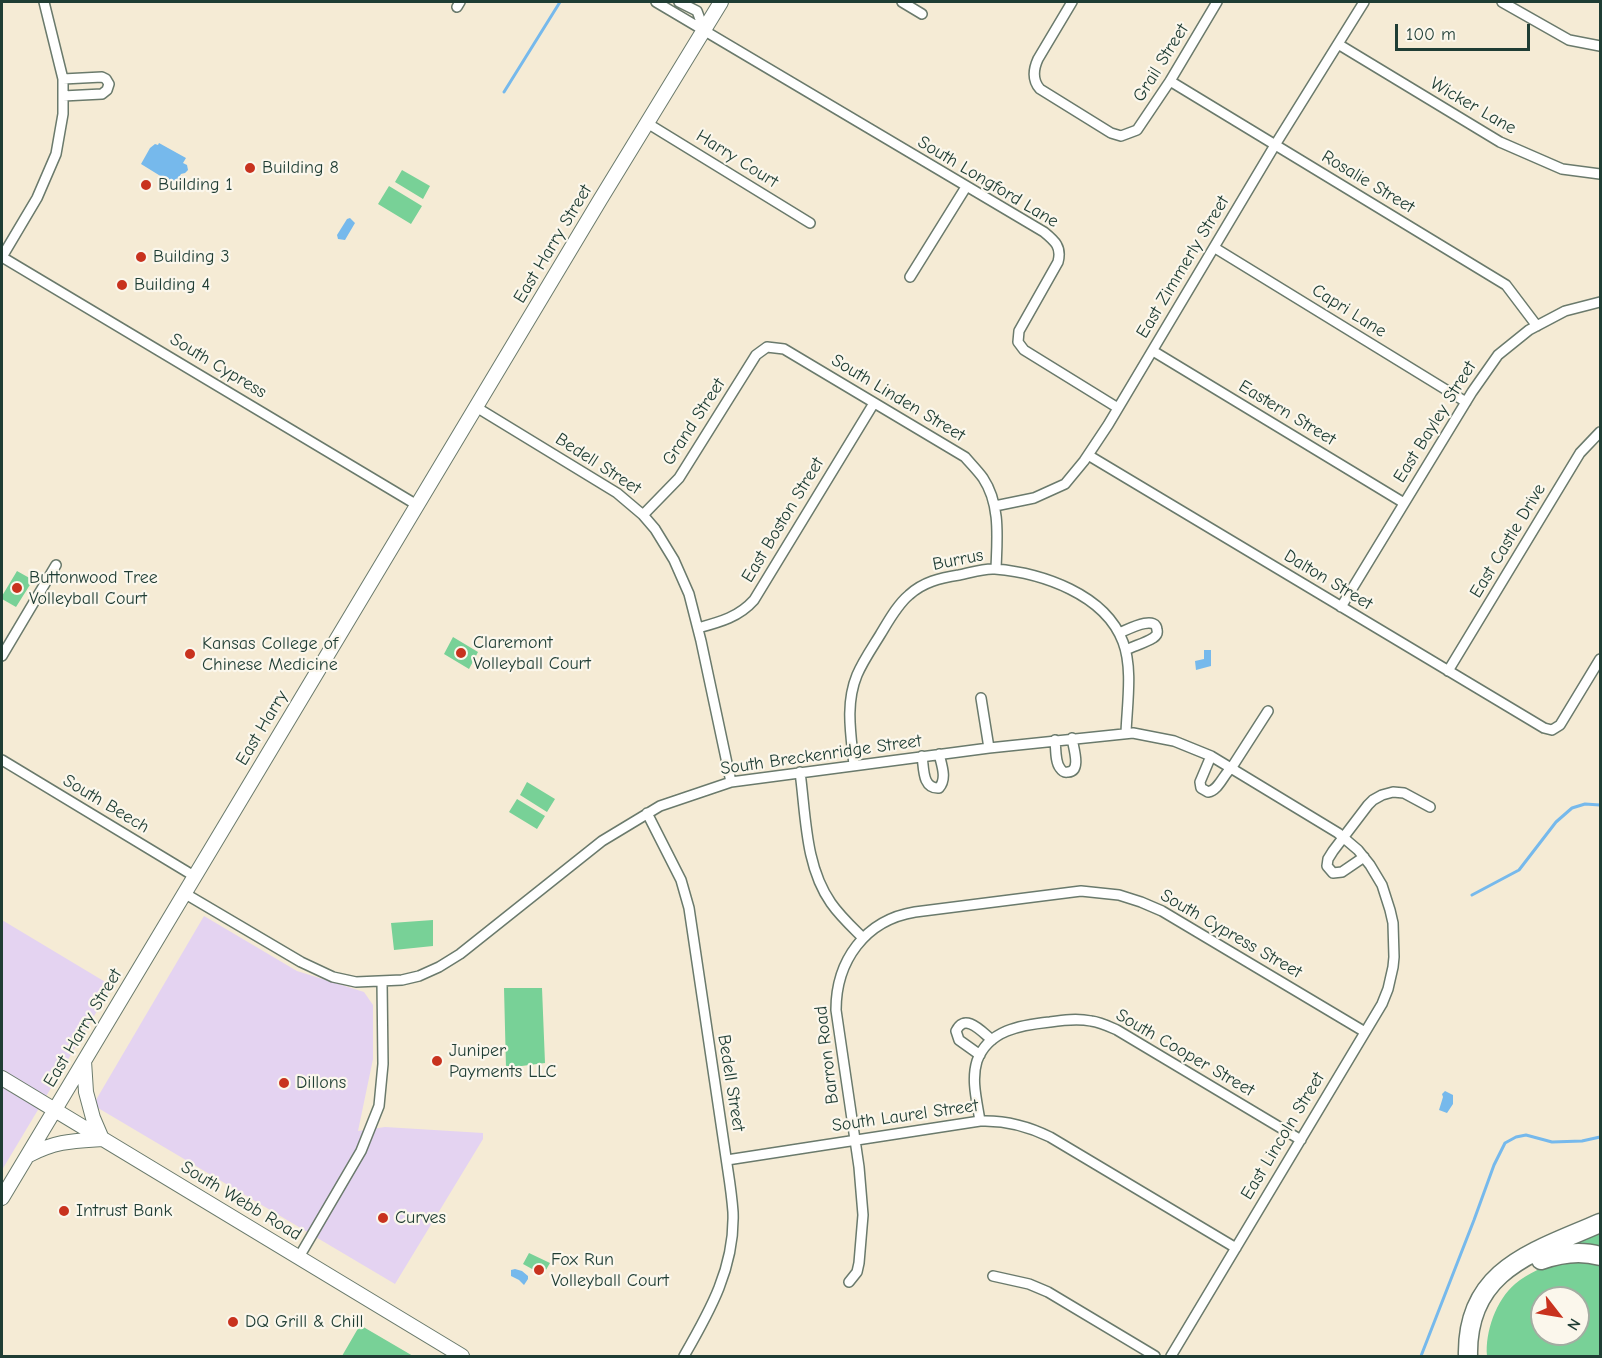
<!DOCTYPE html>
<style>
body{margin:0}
#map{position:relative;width:1602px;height:1358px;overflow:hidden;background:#f5ebd5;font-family:"Comic Neue",sans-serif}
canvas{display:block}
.frame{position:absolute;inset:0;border:3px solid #1f3d34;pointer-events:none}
.north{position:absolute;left:1530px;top:1286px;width:60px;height:60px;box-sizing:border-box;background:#fbf7ec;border:2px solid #a3ada2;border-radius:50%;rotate:121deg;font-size:16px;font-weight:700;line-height:24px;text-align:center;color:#1f3d34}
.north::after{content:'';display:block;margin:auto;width:21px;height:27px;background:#c8321e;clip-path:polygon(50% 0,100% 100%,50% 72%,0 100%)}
.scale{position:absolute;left:1395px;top:24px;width:135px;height:27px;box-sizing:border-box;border:3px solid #1f3d34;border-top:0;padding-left:8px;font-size:18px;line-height:21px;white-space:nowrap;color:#1f3d34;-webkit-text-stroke:4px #fbf7ec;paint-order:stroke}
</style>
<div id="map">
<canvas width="1602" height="1358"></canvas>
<div class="frame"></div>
<div class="north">N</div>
<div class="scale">100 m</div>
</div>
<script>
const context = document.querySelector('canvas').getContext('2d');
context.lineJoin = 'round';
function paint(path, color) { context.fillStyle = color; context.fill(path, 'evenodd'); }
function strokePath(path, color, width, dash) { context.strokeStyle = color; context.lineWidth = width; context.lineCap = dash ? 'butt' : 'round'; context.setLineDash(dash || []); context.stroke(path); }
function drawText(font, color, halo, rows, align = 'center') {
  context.font = font + ' "Comic Neue",sans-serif'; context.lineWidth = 4.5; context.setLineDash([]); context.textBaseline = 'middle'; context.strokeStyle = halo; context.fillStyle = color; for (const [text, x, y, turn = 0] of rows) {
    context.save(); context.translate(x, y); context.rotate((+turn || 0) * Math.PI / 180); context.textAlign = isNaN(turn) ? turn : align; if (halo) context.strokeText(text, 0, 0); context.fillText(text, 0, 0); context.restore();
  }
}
paint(new Path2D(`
 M 204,916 L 297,971 L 364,992 L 373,1005 L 373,1059 L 358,1131 L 385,1127 L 483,1133 L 483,1139 L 395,1284 L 93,1105 Z
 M 2,920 L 112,986 L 2,1170 Z`), '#e4d3f1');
paint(new Path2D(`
 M 402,170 L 430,186 L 423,199 L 395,182 Z
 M 389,186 L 422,206 L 411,224 L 378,204 Z
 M 17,571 L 33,580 L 16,607 L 2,599 L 2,596 Z
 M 453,637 L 478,652 L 469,669 L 444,654 Z
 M 527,782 L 555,799 L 547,812 L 520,795 Z
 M 517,799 L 545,816 L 537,829 L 509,812 Z
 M 433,920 L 433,946 L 394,950 L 391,923 Z
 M 504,988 L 542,988 L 545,1063 L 506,1068 Z
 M 1600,1232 L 1600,1250 L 1562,1249 Z
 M 529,1253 L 550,1263 L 543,1275 L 523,1264 Z
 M 1561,1260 L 1581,1261 L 1600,1265 L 1600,1356 L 1487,1356 C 1485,1332 1496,1300 1515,1284 C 1528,1273 1545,1266 1561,1260 ZM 1542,1298 L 1578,1298 L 1578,1334 L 1542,1334 Z
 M 360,1325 L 413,1356 L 342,1356 Z`), '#78d197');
paint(new Path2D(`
 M 159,143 L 186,158 L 183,163 L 187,165 L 188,170 L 185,173 L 181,174 L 175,185 L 141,164 L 150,148 L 155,144 L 158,145 Z
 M 350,218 L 355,223 L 345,240 L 338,239 L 337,235 L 347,219 Z
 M 1204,650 L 1211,650 L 1211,666 L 1196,670 L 1195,661 L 1204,659 Z
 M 1445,1091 L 1453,1095 L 1453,1104 L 1447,1113 L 1439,1110 L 1443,1097 L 1442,1094 Z
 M 515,1269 L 522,1271 L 528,1276 L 528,1279 L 524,1285 L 519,1280 L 511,1276 L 511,1270 Z`), '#76b9ec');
strokePath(new Path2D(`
 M 504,92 L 560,2
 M 1472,895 L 1519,870 L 1556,822 L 1572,808 L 1585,804 L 1600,805
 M 1421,1356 L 1474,1220 L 1494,1165 L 1505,1143 L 1516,1137 L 1526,1135 L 1552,1142 L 1582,1141 L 1600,1137`), '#76b9ec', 3);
const minor = new Path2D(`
 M 656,2 L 1044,232 C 1055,241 1062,247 1058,262 L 1019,331 L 1018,342 L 1024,350 L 1118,408
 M 679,2 L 697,11 L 704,30
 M 902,2 L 922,14
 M 1072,2 L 1038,59 C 1033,70 1032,80 1040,89 L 1111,133 L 1121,136 L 1137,130 L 1170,81 L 1217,2
 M 1502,2 L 1569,40 L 1600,46
 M 457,7 L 460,2
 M 1338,44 L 1500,142 L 1562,169 L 1600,174
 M 1170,81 L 1506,285 L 1537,326
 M 63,96 L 102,94 L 107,90 L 109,84 L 106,79 L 102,77 L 63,79
 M 647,123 L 810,223
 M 1215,248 L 1466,402
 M 2,257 L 417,505
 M 2,257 L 37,198 L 56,154 L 63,114 L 63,79 L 44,2
 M 910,277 L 966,187
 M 1153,351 L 1404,503
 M 476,407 L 617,493 L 643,515 L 655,529 L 674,560 L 689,594 L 701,641 L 731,782
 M 1088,455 L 1544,728 L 1552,730 L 1560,725 L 1600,659
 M 995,506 L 1034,498 L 1065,484 L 1084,461 L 1108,425 L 1275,145 L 1364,2
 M 643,515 L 679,478 L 756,355 L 767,347 L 784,349 L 965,457 C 971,464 978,471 983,478 C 1001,505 997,539 996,569
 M 1341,607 L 1472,392 L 1498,355 L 1529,330 L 1565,311 L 1600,302
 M 698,628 C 720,622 739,617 754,600 L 874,403
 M 1119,633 C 1127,630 1156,614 1157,630 C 1158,634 1156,636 1153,638 C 1145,643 1134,646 1126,650
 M 2,656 L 56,565
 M 1448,671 L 1580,453 L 1600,432
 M 981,698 L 989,748
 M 1055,740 C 1056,748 1055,762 1060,768 C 1062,771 1064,773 1068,772 C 1082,771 1073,747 1072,738
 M 922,756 C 924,768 922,789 939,788 C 947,779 942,766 939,754
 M 1211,756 L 1200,782 L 1201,788 L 1208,792 C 1219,790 1223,775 1232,767 L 1268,711
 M 2,760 L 194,876
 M 854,765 C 851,735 845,704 857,675 C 863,661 872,648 880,635 C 888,622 897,605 909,595 C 923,582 940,578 959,575 C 970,573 983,568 995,569 C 1042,573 1105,594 1123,642 C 1133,668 1127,705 1126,733
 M 800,772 C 806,816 805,866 831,903 C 840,916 852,927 863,938
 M 647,813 L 681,880 L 689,908 L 728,1171 C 730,1184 732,1199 733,1212 C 735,1267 710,1311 684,1356
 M 1364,857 L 1342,872 L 1333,873 L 1327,866 L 1328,859 L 1333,851 L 1368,805 L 1373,800 L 1382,795 L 1393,792 L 1404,793 L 1430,807
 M 184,893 L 301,962 L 333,977 L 356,982 L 402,980 L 419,976 L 439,967 L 460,954 L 602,841 L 660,806 L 731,782 L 989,748 L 1133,733 L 1174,741 L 1211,756 L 1338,833 L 1358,850 L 1370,865 L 1382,885 L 1390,910 L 1393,923 L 1394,957 L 1393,967 L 1388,989 L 1382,1004 L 1171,1356
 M 980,1055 L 959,1040 L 956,1031 C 965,1012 982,1032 992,1040
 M 980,1121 C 977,1101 971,1080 977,1061 C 988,1030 1021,1025 1050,1022 C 1063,1020 1077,1018 1091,1021 C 1100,1022 1108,1026 1117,1030 L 1301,1140
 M 727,1160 L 980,1121 C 1005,1120 1028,1126 1050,1137 L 1236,1248
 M 299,1257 L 361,1151 L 379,1106 L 383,1064 L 382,981
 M 993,1276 L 1029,1284 L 1048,1292 L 1155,1356
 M 849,1282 L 857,1272 L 859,1263 L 863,1215 L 859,1167 L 836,1010 C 836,961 865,920 915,912 L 1081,891 L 1119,895 L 1141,902 L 1162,911 L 1365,1032`);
const secondary = new Path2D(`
 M 2,1078 L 462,1356
 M 29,1155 C 56,1141 72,1141 102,1139 L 93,1118 L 86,1092 L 84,1061
 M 2,1198 L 600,200 L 721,2`);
const motorway = new Path2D(`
 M 1541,1260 C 1561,1253 1580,1250 1600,1256
 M 1468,1356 C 1466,1269 1534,1252 1600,1223`);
strokePath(minor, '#6a7a6c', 12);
strokePath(secondary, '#6a7a6c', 16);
strokePath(motorway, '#6a7a6c', 21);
strokePath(minor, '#fff', 9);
strokePath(secondary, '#fff', 14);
strokePath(motorway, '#fff', 18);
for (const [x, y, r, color] of [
 [250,168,6,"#c8321e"],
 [146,185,6,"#c8321e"],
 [141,257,6,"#c8321e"],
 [122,285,6,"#c8321e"],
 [17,588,6,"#c8321e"],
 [461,653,6,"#c8321e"],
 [190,654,6,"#c8321e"],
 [437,1061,6,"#c8321e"],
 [284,1083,6,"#c8321e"],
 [64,1211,6,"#c8321e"],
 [383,1218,6,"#c8321e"],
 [539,1270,6,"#c8321e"],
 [233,1322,6,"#c8321e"]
]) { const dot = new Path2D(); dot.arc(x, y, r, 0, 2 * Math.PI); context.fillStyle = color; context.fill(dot); strokePath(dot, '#fbf7ec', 2); }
drawText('18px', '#1f3d34', '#fbf7ec', [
 ["Grail Street",1161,63,-58],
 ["Wicker Lane",1473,106,30],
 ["Harry Court",737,159,32],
 ["South Longford Lane",988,182,31],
 ["Rosalie Street",1368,182,31],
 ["East Harry Street",553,244,-59],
 ["East Zimmerly Street",1183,267,-59],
 ["Capri Lane",1349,311,32],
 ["South Cypress",218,366,31],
 ["South Linden Street",898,398,31],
 ["Eastern Street",1287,413,31],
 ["Grand Street",694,422,-57],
 ["East Bayley Street",1435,422,-58],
 ["Bedell Street",598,464,33],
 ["East Boston Street",783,520,-59],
 ["East Castle Drive",1508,541,-59],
 ["Burrus",958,560,-11],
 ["Dalton Street",1328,580,31],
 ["East Harry",262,728,-59],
 ["South Breckenridge Street",821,755,-8],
 ["South Beech",106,804,31],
 ["South Cypress Street",1231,934,30],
 ["East Harry Street",83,1028,-59],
 ["South Cooper Street",1185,1053,30],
 ["Barron Road",827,1055,-97],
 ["Bedell Street",731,1083,81],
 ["South Laurel Street",905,1116,-8],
 ["East Lincoln Street",1283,1136,-59],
 ["South Webb Road",241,1201,31]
]);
drawText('18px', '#1f3d34', '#fbf7ec', [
 ["Building 8",262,168],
 ["Building 1",158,185],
 ["Building 3",153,257],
 ["Building 4",134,285],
 ["Buttonwood Tree",29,578],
 ["Volleyball Court",29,599],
 ["Claremont",473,643],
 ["Volleyball Court",473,664],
 ["Kansas College of",202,644],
 ["Chinese Medicine",202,665],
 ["Juniper",449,1051],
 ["Payments LLC",449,1072],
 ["Dillons",296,1083],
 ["Intrust Bank",76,1211],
 ["Curves",395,1218],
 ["Fox Run",551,1260],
 ["Volleyball Court",551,1281],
 ["DQ Grill & Chill",245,1322]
], 'left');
</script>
